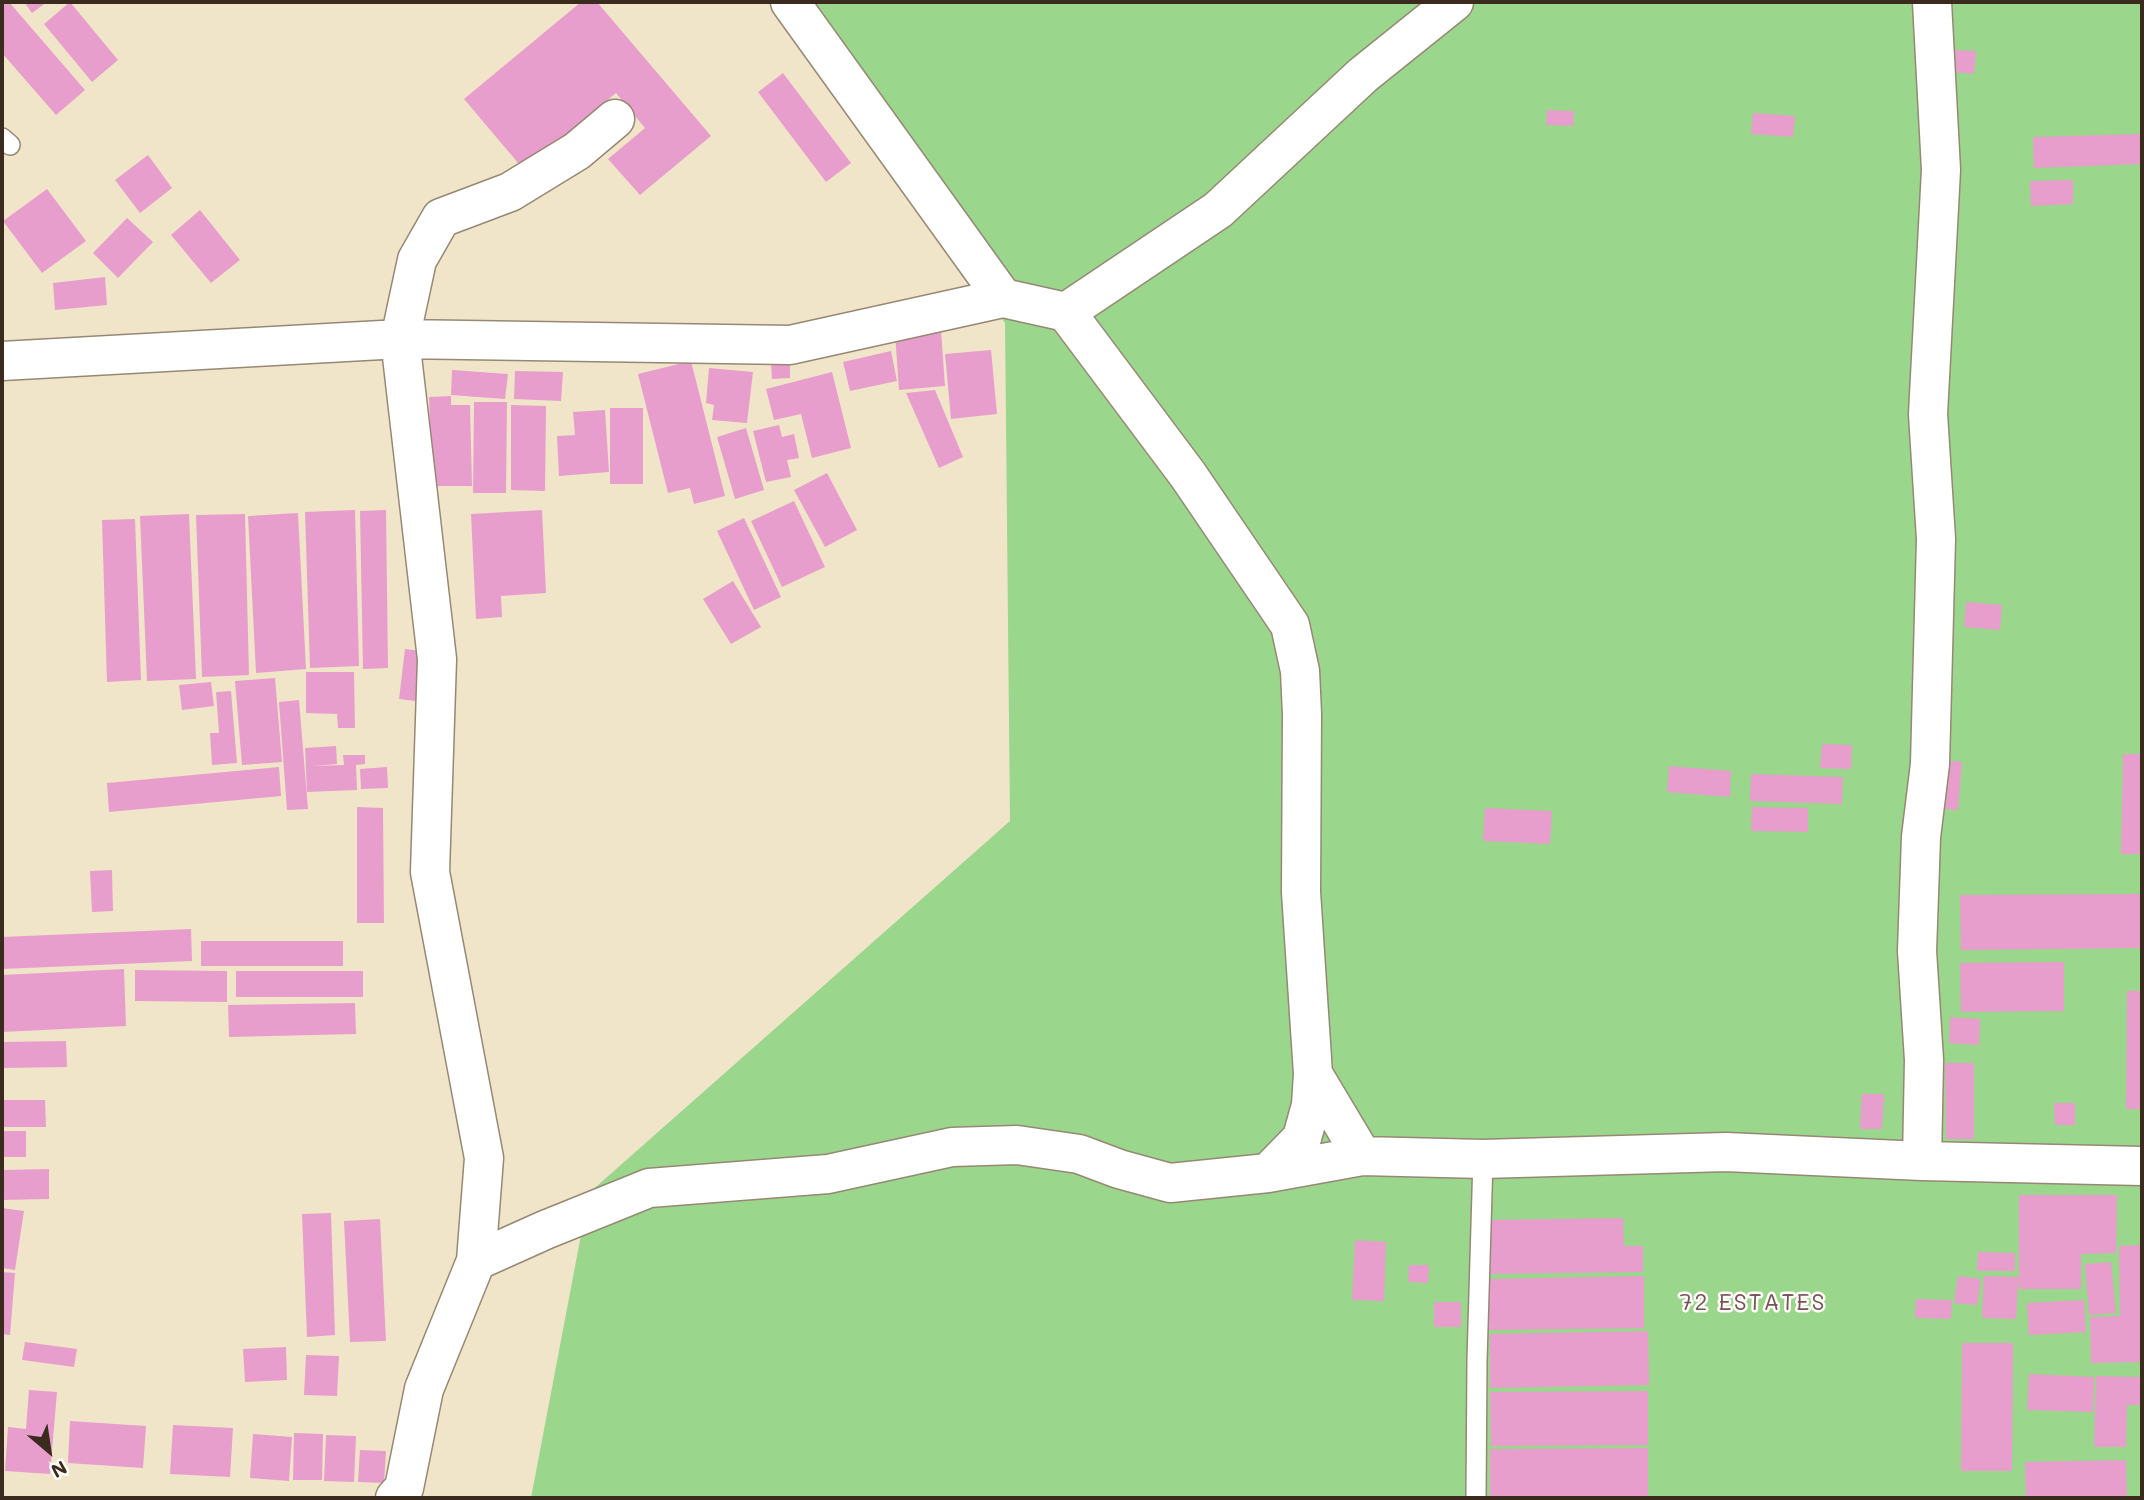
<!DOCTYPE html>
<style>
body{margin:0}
#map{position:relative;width:2144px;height:1500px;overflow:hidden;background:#f0e5c9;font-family:Mali,sans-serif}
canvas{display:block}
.frame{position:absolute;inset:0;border:4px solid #3b2a1e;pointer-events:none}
.north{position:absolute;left:14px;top:1416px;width:70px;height:70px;-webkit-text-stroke:5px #fdfcf7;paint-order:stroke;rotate:151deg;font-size:19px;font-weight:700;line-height:28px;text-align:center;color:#3b2a1e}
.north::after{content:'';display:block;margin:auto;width:24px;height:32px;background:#3b2a1e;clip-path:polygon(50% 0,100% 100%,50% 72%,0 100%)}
</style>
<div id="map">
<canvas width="2144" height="1500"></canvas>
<div class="frame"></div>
<div class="north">N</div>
</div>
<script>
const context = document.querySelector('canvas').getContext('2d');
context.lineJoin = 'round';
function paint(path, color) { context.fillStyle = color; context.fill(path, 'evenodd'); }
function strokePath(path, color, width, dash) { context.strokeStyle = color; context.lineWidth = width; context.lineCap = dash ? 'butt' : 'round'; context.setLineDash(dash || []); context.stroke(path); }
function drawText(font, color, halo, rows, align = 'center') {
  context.font = font + ' Mali,sans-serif'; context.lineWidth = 5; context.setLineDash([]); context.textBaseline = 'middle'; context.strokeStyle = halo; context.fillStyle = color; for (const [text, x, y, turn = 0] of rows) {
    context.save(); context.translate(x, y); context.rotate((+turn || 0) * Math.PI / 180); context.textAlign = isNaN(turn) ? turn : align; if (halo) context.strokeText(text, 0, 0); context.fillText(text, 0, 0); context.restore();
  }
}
paint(new Path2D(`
 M 792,2 L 2142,2 L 2142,1498 L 531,1498 L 589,1193 L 1010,821 L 1005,323 Z`), '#9ad68b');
paint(new Path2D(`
 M 2,2 L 9,2 L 85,90 L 56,115 L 2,53 Z
 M 24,2 L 47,2 L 32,13 Z
 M 70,2 L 118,60 L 92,82 L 44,24 Z
 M 581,2 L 597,2 L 711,136 L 640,195 L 608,159 L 645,128 L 616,93 L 524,170 L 464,99 Z
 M 1954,50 L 1976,51 L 1974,74 L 1953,72 Z
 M 783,73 L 851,163 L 826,182 L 758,92 Z
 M 1547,110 L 1574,111 L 1573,126 L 1546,125 Z
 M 1753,113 L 1795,116 L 1793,137 L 1751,134 Z
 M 2142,134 L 2142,164 L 2034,168 L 2033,137 Z
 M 148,155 L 172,188 L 140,213 L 115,180 Z
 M 2073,180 L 2073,204 L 2031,206 L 2030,181 Z
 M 47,189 L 86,241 L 42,273 L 3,221 Z
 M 200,210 L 240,260 L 211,283 L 171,235 Z
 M 127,218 L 153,242 L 118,278 L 93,253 Z
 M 105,277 L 107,305 L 55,310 L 53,283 Z
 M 941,330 L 945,386 L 899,390 L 895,333 Z
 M 991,350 L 997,414 L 951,419 L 945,354 Z
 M 891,351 L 897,381 L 850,391 L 843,362 Z
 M 691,361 L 725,496 L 694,504 L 690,488 L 668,493 L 638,374 Z
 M 790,361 L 790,378 L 772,379 L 771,362 Z
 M 709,368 L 753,372 L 747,423 L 712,420 L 714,405 L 706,403 Z
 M 452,370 L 508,374 L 505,399 L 451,395 Z
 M 515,371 L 563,372 L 561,401 L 514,399 Z
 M 832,372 L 851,448 L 812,458 L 801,414 L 774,420 L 766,389 Z
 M 935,390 L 963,457 L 939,468 L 906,393 Z
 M 451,396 L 451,405 L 470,405 L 472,486 L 425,486 L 431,451 L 429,397 Z
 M 474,402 L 507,402 L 506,493 L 473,493 Z
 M 511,405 L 546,406 L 545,491 L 511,490 Z
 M 610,408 L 643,408 L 643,484 L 610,484 Z
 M 605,410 L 609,472 L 559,476 L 557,436 L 575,435 L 573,412 Z
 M 779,425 L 782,437 L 794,434 L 799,458 L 787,460 L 791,477 L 766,482 L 753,431 Z
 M 746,428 L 764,490 L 735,499 L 717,437 Z
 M 827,473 L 857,530 L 825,547 L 794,490 Z
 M 794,501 L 825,567 L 782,587 L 751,521 Z
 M 355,510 L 359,666 L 310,668 L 305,512 Z
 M 386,510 L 388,668 L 363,669 L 360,511 Z
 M 542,510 L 546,593 L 501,596 L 502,617 L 476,619 L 471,514 Z
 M 298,513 L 306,669 L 256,673 L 248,516 Z
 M 189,514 L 196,679 L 147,681 L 140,516 Z
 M 245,514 L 249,675 L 202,677 L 196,515 Z
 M 744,518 L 781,597 L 754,610 L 717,531 Z
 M 135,519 L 141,680 L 107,682 L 102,520 Z
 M 733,581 L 761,627 L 731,644 L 703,599 Z
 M 1966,602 L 2002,605 L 2000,630 L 1964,627 Z
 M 405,649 L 429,652 L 423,702 L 399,699 Z
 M 306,672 L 354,672 L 355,728 L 338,728 L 337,714 L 306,713 Z
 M 275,678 L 282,762 L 242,765 L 235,681 Z
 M 211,682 L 214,706 L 182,710 L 179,685 Z
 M 231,691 L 237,763 L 212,765 L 210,733 L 219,733 L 216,692 Z
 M 299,700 L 308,809 L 287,810 L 279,702 Z
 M 1822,744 L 1852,745 L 1851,769 L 1820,768 Z
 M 336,746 L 337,764 L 312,766 L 344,765 L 343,755 L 365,755 L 365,764 L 356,765 L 357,790 L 307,792 L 305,748 Z
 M 2123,754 L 2142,754 L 2142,854 L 2121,854 Z
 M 1937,759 L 1962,762 L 1958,810 L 1933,808 Z
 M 1669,766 L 1731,771 L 1730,797 L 1667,792 Z
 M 279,767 L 281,796 L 109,812 L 107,783 Z
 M 387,767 L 388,788 L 361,789 L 360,769 Z
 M 1751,774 L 1843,777 L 1842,804 L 1750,801 Z
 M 357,807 L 383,808 L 384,923 L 357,923 Z
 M 1752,807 L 1808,808 L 1808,832 L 1751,831 Z
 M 1485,808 L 1552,811 L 1550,844 L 1483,841 Z
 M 112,870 L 113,911 L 92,912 L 90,871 Z
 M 2142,894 L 2142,948 L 1961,950 L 1960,895 Z
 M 191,929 L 192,961 L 2,969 L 2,937 Z
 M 201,941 L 343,941 L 343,966 L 201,966 Z
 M 2064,962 L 2064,1011 L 1961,1012 L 1960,963 Z
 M 124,969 L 126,1026 L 2,1032 L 2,975 Z
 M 135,970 L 227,971 L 227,1002 L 135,1001 Z
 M 236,971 L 363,971 L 363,997 L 236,997 Z
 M 2127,991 L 2142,991 L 2142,1109 L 2126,1109 Z
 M 355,1003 L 356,1034 L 229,1037 L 228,1005 Z
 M 1950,1017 L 1980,1019 L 1979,1045 L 1949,1043 Z
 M 66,1041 L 67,1067 L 2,1068 L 2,1042 Z
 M 1945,1063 L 1974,1063 L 1974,1139 L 1946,1139 Z
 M 1862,1094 L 1884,1094 L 1882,1129 L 1860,1129 Z
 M 2,1100 L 45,1100 L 46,1127 L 2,1127 Z
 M 2054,1103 L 2075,1103 L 2075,1125 L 2055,1125 Z
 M 2,1131 L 26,1131 L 26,1157 L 2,1157 Z
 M 49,1169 L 49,1199 L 2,1200 L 2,1170 Z
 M 2019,1195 L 2117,1195 L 2116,1253 L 2081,1254 L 2081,1289 L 2019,1289 L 2018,1280 L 2016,1319 L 1982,1318 L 1984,1276 L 2019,1277 Z
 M 2,1208 L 24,1211 L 15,1270 L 2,1268 Z
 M 331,1213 L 335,1335 L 307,1337 L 302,1214 Z
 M 1623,1218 L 1624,1246 L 1643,1246 L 1643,1272 L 1488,1274 L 1488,1220 Z
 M 380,1219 L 386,1341 L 350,1342 L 344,1221 Z
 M 1355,1240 L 1386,1242 L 1384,1301 L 1352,1300 Z
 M 2142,1245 L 2142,1362 L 2091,1363 L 2090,1317 L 2120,1316 L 2119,1246 Z
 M 1978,1252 L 2015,1253 L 2015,1271 L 1977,1271 Z
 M 2111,1262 L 2116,1313 L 2089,1315 L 2085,1264 Z
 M 1409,1265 L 1429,1265 L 1428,1283 L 1408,1282 Z
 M 2,1272 L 15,1273 L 10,1335 L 2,1334 Z
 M 1644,1276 L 1644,1328 L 1487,1330 L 1487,1279 Z
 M 1958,1276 L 1981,1279 L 1977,1305 L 1954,1303 Z
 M 1916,1299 L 1952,1300 L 1951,1319 L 1915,1318 Z
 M 2084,1300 L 2086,1332 L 2029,1335 L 2027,1303 Z
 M 1434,1302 L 1461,1302 L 1461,1327 L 1434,1327 Z
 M 1648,1331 L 1649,1385 L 1490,1388 L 1490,1334 Z
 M 25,1342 L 77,1349 L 74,1367 L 22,1360 Z
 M 1962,1343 L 2013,1343 L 2012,1471 L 1961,1471 Z
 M 286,1347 L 287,1380 L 245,1382 L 243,1349 Z
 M 306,1355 L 339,1356 L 337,1396 L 304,1395 Z
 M 2029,1374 L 2094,1377 L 2093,1412 L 2027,1410 Z
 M 2096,1376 L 2142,1377 L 2142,1405 L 2127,1405 L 2126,1447 L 2094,1447 Z
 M 29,1390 L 57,1392 L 50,1474 L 5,1471 L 8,1427 L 26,1429 Z
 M 1648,1391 L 1648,1445 L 1491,1446 L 1490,1392 Z
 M 70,1421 L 146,1426 L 143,1468 L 68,1463 Z
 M 173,1425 L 233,1428 L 230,1477 L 170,1474 Z
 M 294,1433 L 323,1434 L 322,1480 L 293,1480 Z
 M 253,1434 L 292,1437 L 289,1481 L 250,1478 Z
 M 326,1435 L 356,1436 L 354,1482 L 324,1481 Z
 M 1648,1448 L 1648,1498 L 1490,1498 L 1490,1449 Z
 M 360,1450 L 386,1451 L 384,1483 L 358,1482 Z
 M 2126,1460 L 2127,1498 L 2026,1498 L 2025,1462 Z`), '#e89ecc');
const service = new Path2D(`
 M 2,138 L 10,145
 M 1476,1498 L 1477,1360 L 1483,1159`);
const minor = new Path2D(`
 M 790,2 L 1003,298
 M 1066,312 L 1188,475 L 1290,625 L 1300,671 L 1302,714 L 1301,892 L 1313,1074 L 1311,1105 L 1302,1138 L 1268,1173
 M 2,361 L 400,339 L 790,345 L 1003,298 L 1066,312 L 1218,210 L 1363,75 L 1454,2
 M 1313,1074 L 1362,1156
 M 1922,1161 L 1924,1060 L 1917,951 L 1921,837 L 1930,764 L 1936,539 L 1928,414 L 1941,170 L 1932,2
 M 476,1261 L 545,1230 L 649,1188 L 828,1174 L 952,1147 L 1017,1145 L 1079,1154 L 1119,1169 L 1170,1183 L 1268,1173 L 1362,1156 L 1483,1159 L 1726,1152 L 1922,1161 L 2142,1166
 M 395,1498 L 404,1488 L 424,1389 L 476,1261 L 484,1158 L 430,872 L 437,659 L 400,339 L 417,260 L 441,218 L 510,192 L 577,151 L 615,119`);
strokePath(service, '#968874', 22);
strokePath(minor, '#968874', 41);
strokePath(service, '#fff', 19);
strokePath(minor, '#fff', 38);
context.letterSpacing = '2px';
drawText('23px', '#78535b', '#fdfcf7', [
 ["72 ESTATES",1753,1303]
]);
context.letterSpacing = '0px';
</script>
